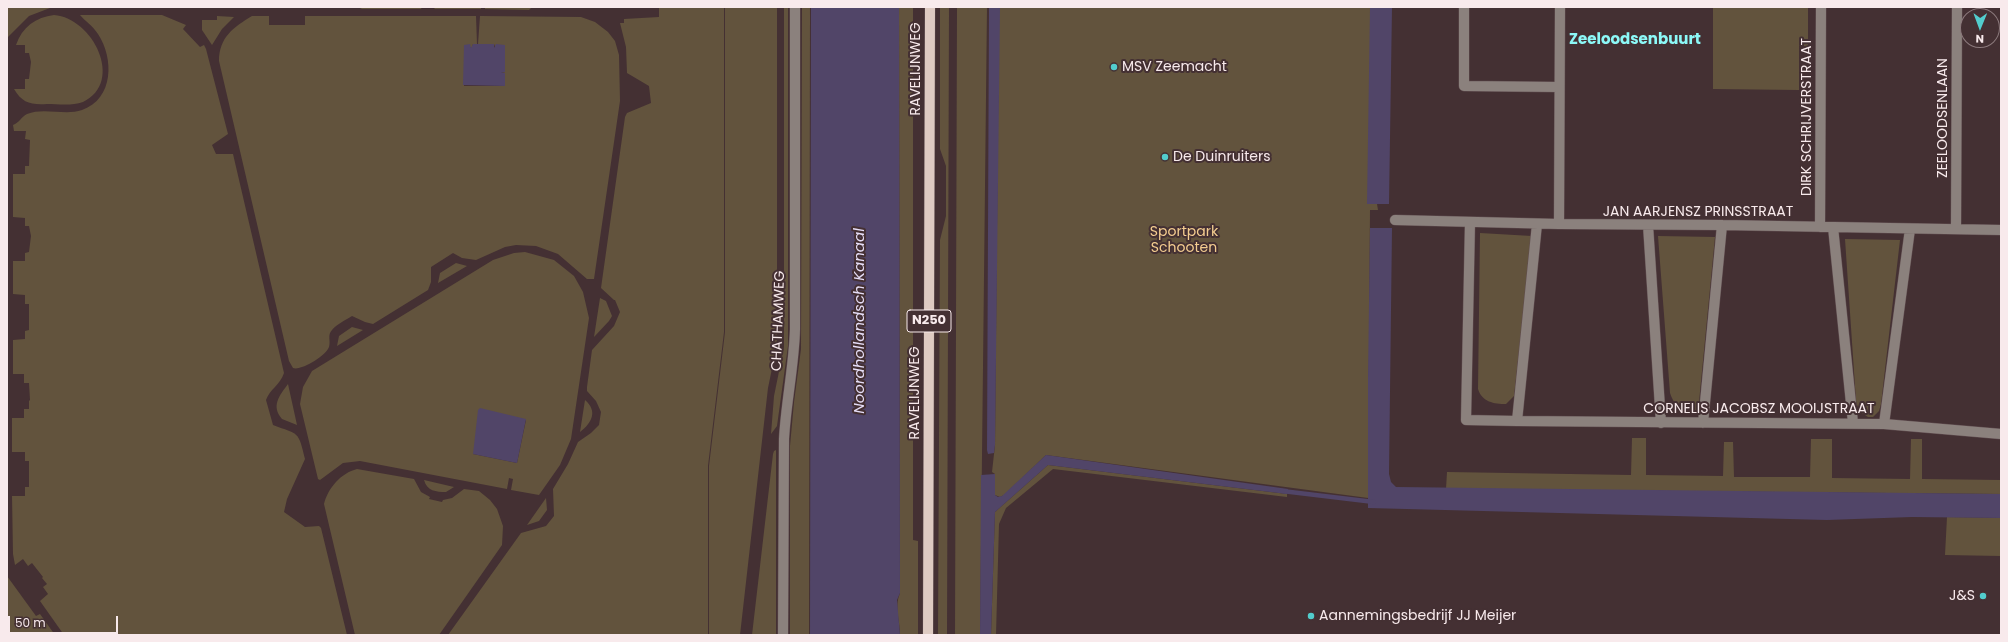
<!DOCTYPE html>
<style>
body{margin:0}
#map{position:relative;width:2008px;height:642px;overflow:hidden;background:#443033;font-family:Poppins,sans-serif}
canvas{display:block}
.frame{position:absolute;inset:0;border:8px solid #f8eaec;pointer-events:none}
.north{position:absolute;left:1960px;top:8px;width:40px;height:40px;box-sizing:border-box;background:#443033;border:1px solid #8c7a7d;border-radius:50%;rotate:181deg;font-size:11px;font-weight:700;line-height:16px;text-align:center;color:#f8eaec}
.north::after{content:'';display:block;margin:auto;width:14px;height:18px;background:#52cdcd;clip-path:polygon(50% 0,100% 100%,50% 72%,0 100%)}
.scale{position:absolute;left:8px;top:616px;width:110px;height:18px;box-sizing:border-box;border:2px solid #f8eaec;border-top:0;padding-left:5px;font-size:12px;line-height:14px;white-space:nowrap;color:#f8eaec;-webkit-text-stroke:3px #443033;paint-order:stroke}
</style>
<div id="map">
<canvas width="2008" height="642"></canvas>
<div class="frame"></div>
<div class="north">N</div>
<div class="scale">50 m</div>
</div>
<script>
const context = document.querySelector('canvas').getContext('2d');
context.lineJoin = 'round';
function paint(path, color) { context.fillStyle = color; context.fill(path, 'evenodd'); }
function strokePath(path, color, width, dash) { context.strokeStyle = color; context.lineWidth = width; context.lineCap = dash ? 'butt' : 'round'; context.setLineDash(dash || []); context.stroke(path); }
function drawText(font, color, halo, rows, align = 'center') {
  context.font = font + ' Poppins,sans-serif'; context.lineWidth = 4; context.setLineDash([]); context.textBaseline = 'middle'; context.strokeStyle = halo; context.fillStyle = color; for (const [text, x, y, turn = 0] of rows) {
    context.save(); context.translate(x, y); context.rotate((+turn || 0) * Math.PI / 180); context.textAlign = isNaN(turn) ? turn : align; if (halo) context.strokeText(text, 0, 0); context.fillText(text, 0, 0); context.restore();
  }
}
paint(new Path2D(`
 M 7,7 L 176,7 L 50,8 L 29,16 L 7,38 Z
 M 358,7 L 422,7 L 421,9 L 362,9 Z
 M 433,7 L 481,7 L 481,9 L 435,9 Z
 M 485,7 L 532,7 L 529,10 L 485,9 Z
 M 659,7 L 724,7 L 724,332 L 708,466 L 708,635 L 448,635 L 521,533 L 546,526 L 554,516 L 553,489 L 568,464 L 578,442 L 591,433 L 599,425 L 601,412 L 596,401 L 587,391 L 587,387 L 592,350 L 614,326 L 620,312 L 615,300 L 614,300 L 601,288 L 625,117 L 627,113 L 651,103 L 649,86 L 627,73 L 626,47 L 620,23 L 624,23 L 624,19 L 659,17 Z
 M 725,7 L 777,7 L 777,344 L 768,388 L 740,635 L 709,635 L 709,466 L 725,332 Z
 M 784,7 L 788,7 L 788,346 L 777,426 L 771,434 L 774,396 L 784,347 Z
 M 802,7 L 810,7 L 809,635 L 790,635 L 790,446 L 794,402 L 801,349 Z
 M 899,7 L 913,7 L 913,540 L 918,541 L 918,635 L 900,635 C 900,620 894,607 900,593 Z
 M 940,7 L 949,7 L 947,635 L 938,635 L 940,240 L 946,216 L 946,166 L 940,149 Z
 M 957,7 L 987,7 L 980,635 L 955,635 Z
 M 999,7 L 1371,7 L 1370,204 L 1377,204 L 1378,210 L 1370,210 L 1368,498 L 1046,455 L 1004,495 L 1000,497 L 995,495 L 995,474 L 992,472 L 995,445 Z
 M 1713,7 L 1808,7 L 1808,46 L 1799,46 L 1799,90 L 1713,89 Z
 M 54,15 C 93,18 125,82 83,102 C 72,106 58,104 47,104 C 31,105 22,103 14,89 L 25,89 L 25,79 L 29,79 L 31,62 L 29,53 L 25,53 L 25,45 L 16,45 C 22,27 36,17 54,15 Z
 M 80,15 L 162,15 L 186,25 L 183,29 L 200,47 L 204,45 L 206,49 L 228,134 L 212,145 L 216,154 L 233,154 L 284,373 C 280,385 270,389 266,400 L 273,425 C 299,435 298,430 305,459 L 287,499 L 284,512 L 305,527 L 319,526 L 321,528 L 347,635 L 64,635 L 40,601 L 48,594 L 43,587 L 47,584 L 42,578 L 43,577 L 32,563 L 28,566 L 23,559 L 15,565 L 13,554 L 12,496 L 25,496 L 25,487 L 29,487 L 29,461 L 25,461 L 25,452 L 12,452 L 12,418 L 24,418 L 24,409 L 29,409 L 29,401 L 30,400 L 29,383 L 24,383 L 24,374 L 13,374 L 13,340 L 25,339 L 25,331 L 29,330 L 29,304 L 25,304 L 25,295 L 13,294 L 13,261 L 25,261 L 25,253 L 29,252 L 31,236 L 29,226 L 25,226 L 25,218 L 13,217 L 13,174 L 25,174 L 25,166 L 29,166 L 30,140 L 25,139 L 26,131 L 14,131 L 13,125 C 19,123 21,117 27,114 C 44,107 65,116 82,110 C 114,99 114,58 98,34 C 93,26 85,21 80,15 Z
 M 217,16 L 234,17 L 222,29 L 212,45 L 202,30 L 202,20 L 217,20 Z
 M 252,16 L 269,16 L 269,25 L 305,25 L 305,16 L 476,16 L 477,44 L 473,44 L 472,48 L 464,46 L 464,86 L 505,86 L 501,73 L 505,72 L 494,44 L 478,44 L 480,16 L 581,17 L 595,22 L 608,32 L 615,41 L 619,55 L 620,101 L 594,279 L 587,279 L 558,254 L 536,246 L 516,245 L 505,247 L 476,260 L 462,258 L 453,253 L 431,267 L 431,282 L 428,290 L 373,324 L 365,322 L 352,316 C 346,320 337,324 332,330 C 327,335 331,341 329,347 C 326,356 301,371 293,368 L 289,361 L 219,61 C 219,37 234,27 252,16 Z
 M 1480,233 L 1532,236 L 1514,396 L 1506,404 C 1494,404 1482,402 1478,389 Z
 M 1658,236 L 1715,237 L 1699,402 L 1696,411 L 1689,413 C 1678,410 1674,404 1670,393 Z
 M 1845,239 L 1900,240 L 1881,404 L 1879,411 L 1873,417 L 1868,417 L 1859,411 L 1856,401 Z
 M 525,252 L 554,260 L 574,276 L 583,292 L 589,318 L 571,439 L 560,465 L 539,495 L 511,490 L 513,479 L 509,478 L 507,489 L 360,461 L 343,463 L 320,480 L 318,479 L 300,404 L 303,387 L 312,371 L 493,260 L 514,253 ZM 526,420 L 517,463 L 473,454 Z
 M 456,263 L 467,266 L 438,283 L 440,273 Z
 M 600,298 L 606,301 L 612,316 L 609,321 L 594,337 Z
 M 352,327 L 363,330 L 337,346 L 339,336 Z
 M 288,384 L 297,425 L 282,419 C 271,406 279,396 288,384 Z
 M 585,400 C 598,411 592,423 580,432 Z
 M 1632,438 L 1646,438 L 1646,475 L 1723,476 L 1724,442 L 1733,442 L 1734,477 L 1810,477 L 1811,439 L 1832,439 L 1832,478 L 1910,479 L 1911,439 L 1922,439 L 1922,479 L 2001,480 L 2001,494 L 1446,489 L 1447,472 L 1631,475 Z
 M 776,450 L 776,635 L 752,635 L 773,454 L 774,451 Z
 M 1048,465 L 1287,494 L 1287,497 L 1053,469 L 1006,508 L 999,524 L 996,635 L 991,635 L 995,512 Z
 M 357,469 L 414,479 L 421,492 L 430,497 L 429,499 L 442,502 L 443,500 L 452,498 L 464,489 L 479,491 L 490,500 L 497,509 L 503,526 L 502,545 L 439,635 L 355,635 L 324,504 C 328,488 341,473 357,469 Z
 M 424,480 L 454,487 L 446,492 C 436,492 427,491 424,480 Z
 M 546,498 L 547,510 L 539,521 L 527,525 Z
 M 1947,517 L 2001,518 L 2001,556 L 1945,555 Z
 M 7,576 L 36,616 L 40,614 L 55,635 L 7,635 Z`), '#62533d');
paint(new Path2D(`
 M 811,7 L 899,7 L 900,593 L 897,600 L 900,635 L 810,635 Z
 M 989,7 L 1000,7 L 995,445 L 994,453 L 988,454 L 987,450 Z
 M 1370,7 L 1392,7 L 1389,204 L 1367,204 Z
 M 470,44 L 471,48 L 473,44 L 494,44 L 494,48 L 496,44 L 505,45 L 505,72 L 501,73 L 505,73 L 505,86 L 463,85 L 464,45 Z
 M 1370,228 L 1392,228 L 1389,474 L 1391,482 L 1396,487 L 2001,494 L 2001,518 L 1912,517 L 1827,520 L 1368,508 L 1368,377 Z
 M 480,408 L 526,419 L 517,463 L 473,454 L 478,410 Z
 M 1046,455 L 1288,489 L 1287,494 L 1048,465 L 995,512 L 991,635 L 980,635 L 981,475 L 995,474 L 995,495 L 998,497 L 1002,496 Z`), '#514568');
strokePath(new Path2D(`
 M 1282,491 L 1374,502`), '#514568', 4.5);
const minor = new Path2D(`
 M 1464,7 L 1464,86 L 1559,87
 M 1395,220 L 1559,224 L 1722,225 L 2001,230
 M 1470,222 L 1466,420 L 1517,421 L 1537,224
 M 1559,224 L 1560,7
 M 1648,225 L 1661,423
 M 1820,227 L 1821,7
 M 1833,227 L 1853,423
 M 1956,229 L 1957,7
 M 1517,421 L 1884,424 L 2001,434
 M 1703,423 L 1722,225
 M 1884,424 L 1910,229
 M 783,635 L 784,439 C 786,402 794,366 795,329 L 795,7`);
const major = new Path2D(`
 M 928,635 L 930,7`);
strokePath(minor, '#614e51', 11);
strokePath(major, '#614e51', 11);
strokePath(minor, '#8b817d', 10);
strokePath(major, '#decac2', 10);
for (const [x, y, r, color] of [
 [1114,67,4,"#52cdcd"],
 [1165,157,4,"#52cdcd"],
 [1983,596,4,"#52cdcd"],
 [1311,616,4,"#52cdcd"]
]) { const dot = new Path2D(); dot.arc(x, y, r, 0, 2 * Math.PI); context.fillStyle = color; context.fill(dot); strokePath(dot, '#443033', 1.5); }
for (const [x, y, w] of [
 [929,321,44]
]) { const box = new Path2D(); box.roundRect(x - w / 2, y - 11, w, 22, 3); context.fillStyle = '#443033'; context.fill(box); strokePath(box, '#f8eaec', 1); }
drawText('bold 13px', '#f8eaec', null, [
 ["N250",929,321]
]);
drawText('14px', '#f8eaec', '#443033', [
 ["MSV Zeemacht",1122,67],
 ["De Duinruiters",1173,157],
 ["J&S",1975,596,"right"],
 ["Aannemingsbedrijf JJ Meijer",1319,616]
], 'left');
drawText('14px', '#f8eaec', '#443033', [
 ["RAVELIJNWEG",916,69,-90],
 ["DIRK SCHRIJVERSTRAAT",1807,117,-90],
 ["ZEELOODSENLAAN",1943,118,-90],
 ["JAN AARJENSZ PRINSSTRAAT",1698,212],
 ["CHATHAMWEG",779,321,-88],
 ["RAVELIJNWEG",915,393,-90],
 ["CORNELIS JACOBSZ MOOIJSTRAAT",1759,409]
]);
drawText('14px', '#f4cd90', '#443033', [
 ["Sportpark",1184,232],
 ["Schooten",1184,248]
]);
drawText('bold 15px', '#8cf8f7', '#443033', [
 ["Zeeloodsenbuurt",1635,40]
]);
drawText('italic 15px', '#e6def8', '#443033', [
 ["Noordhollandsch Kanaal",860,321,-90]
]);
</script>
